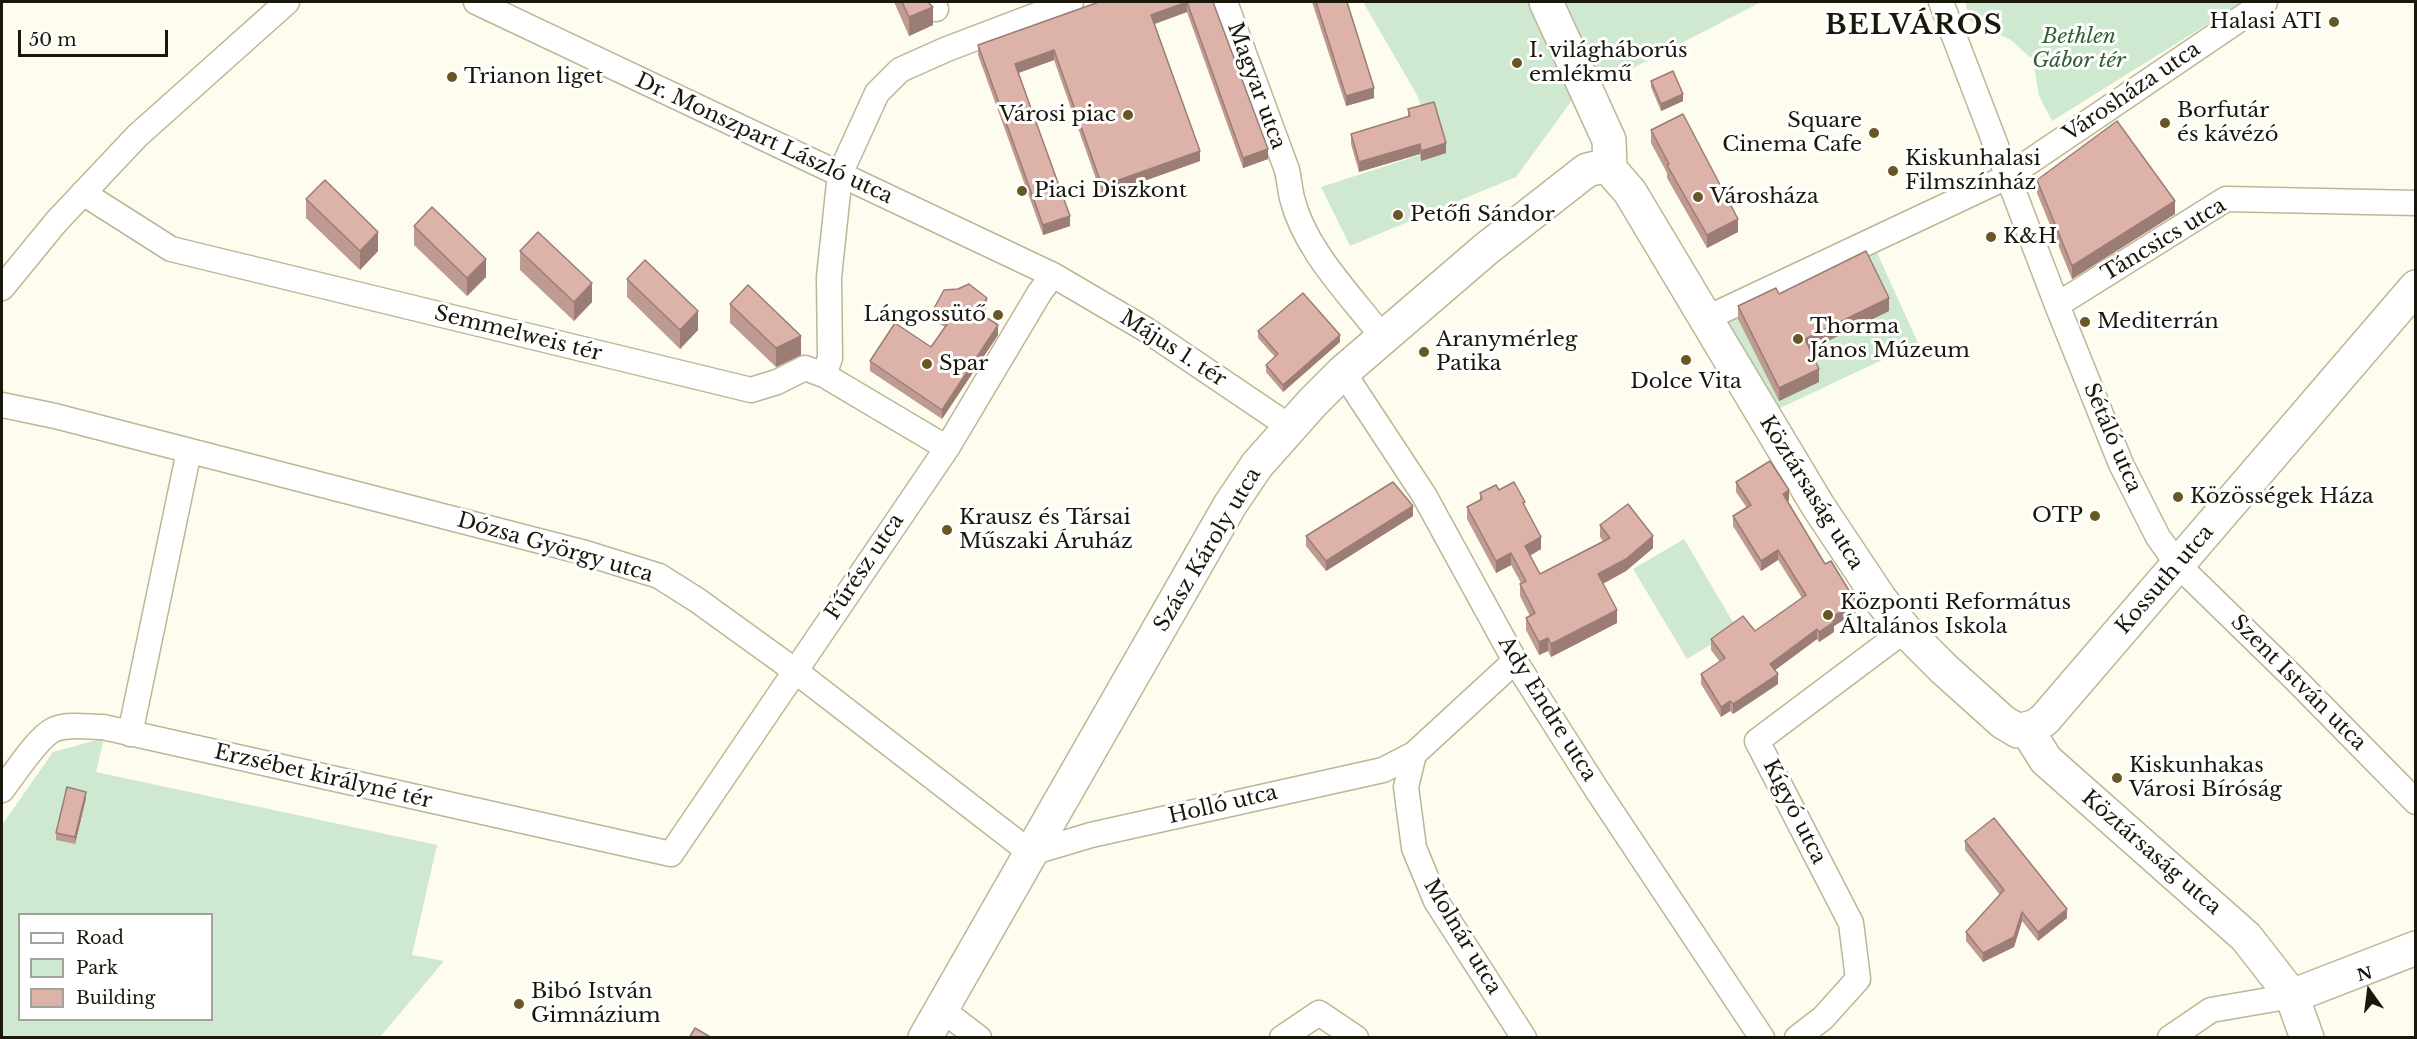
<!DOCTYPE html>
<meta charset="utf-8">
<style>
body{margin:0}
#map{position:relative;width:2417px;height:1039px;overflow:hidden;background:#fefcee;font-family:"Libre Baskerville",serif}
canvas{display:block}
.frame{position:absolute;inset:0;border:3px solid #1a180b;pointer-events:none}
.legend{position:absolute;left:18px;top:913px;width:195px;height:108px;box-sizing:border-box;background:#fff;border:2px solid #a3a39d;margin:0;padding:8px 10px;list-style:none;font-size:18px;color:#1a180b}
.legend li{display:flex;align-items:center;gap:12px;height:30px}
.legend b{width:30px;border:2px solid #a3a39d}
.north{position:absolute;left:2339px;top:961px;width:60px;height:60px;-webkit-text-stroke:4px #fff;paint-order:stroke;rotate:346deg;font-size:16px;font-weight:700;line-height:24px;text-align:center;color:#1a180b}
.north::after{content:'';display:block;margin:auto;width:21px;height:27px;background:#1a180b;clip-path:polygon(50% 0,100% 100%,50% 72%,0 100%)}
.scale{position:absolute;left:18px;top:30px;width:150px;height:27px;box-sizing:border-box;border:3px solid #1a180b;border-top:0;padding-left:8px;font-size:18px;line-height:21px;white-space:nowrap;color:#1a180b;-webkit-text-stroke:4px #fff;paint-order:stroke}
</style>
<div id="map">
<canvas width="2417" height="1039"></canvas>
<div class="frame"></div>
<ul class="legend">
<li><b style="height:8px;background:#fff"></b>Road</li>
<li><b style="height:16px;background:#cee9cf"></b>Park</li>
<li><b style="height:16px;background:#ddb3a9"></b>Building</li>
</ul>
<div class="north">N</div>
<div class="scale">50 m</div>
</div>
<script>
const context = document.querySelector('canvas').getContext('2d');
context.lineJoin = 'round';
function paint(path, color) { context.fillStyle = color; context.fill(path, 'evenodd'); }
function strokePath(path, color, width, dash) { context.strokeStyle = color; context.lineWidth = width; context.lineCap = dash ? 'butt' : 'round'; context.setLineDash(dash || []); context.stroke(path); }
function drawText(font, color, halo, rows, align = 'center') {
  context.font = font + ' "Libre Baskerville",serif'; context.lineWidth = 6; context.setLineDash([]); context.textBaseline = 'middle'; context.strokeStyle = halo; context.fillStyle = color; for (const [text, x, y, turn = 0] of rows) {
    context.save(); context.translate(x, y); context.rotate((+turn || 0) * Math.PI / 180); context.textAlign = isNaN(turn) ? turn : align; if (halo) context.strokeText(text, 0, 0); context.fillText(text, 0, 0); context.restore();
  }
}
paint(new Path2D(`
 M 1363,2 L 1528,2 L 1534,14 L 1556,2 L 1761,2 L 1573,99 L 1516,177 L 1350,246 L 1321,187 L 1438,149 L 1417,95 Z
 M 1965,2 L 2243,2 L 2052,121 L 2039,96 L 2033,60 L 2011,40 L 1970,21 Z
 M 1873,244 L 1918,343 L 1774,411 L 1720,318 Z
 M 1684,539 L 1737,629 L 1687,659 L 1633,569 Z
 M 104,738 L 96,772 L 437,845 L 412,955 L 444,961 L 380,1037 L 2,1038 L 2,825 L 53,752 ZM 20,914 L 212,914 L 212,1020 L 20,1020 Z`), '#cee9cf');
const street = new Path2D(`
 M 476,2 L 1053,275 L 1145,329 L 1290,427
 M 933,2 L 936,9
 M 1225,2 L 1287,170 C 1289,179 1290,189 1292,198 C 1305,251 1351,295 1383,338
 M 1941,2 L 2057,305 L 2226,199 L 2416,203
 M 83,193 L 171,249 L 751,390 L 777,382 L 805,368 L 824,375 L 947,448
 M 2,288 L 56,222 L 137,136 L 287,2
 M 2057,305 L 2121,464 L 2158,537 L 2178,565 L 2294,678 L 2416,802
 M 1705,319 L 2007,177 L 2265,2
 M 1343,372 L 1424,495 L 1515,661 L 1597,790 L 1762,1038
 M 824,375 L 830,358 L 829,277 L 840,174 L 877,93 L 900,70 L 947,49 L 1071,2
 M 2,405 L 55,416 L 582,552 L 659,576 L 697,600 L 794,670 L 1031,853 L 1091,835 L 1383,770 L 1414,754
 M 1515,661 L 1414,754 L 1406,787 L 1414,848 L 1436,901 L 1524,1038
 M 130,734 L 189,451
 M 2,790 C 13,776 37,738 53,730 C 67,723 88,727 103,727 L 671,854 L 947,448 L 1040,292 L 1053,275
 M 941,1009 L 979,1038
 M 1282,1038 L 1319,1013 L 1356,1038
 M 1797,1038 L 1823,1018 L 1858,979 L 1851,923 L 1757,741 L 1905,630
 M 2170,1038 L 2211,1010 L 2292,996`);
const secondary = new Path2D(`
 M 1546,2 L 1609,140 L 1610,169
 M 1610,169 L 1630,192 L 1818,506 L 1880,599 L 1905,630 L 1944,669 L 2003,722 L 2018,731 L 2036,726 L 2045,719 L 2416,287
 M 2027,730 L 2046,760 L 2246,937 L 2292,996 L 2307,1038
 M 2292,996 L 2416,948
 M 925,1038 L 1230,505 L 1257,465 L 1313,402 L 1343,372 L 1486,249 L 1587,170 L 1600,167 L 1610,169`);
strokePath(street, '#bdb695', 27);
strokePath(secondary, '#bdb695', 36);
strokePath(street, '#fff', 24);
strokePath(secondary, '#fff', 33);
paint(new Path2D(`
 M 894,2 L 928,2 L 933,25 L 909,36 Z
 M 1099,2 L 1213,2 L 1268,159 L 1243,168 L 1187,12 L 1155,24 L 1200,161 L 1102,196 L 1054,60 L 1019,73 L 1070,226 L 1043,235 L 978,55 L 978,45 Z
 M 1312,2 L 1347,2 L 1374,98 L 1346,106 Z
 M 1651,81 L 1683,101 L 1661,111 L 1651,87 Z
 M 1408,109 L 1446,153 L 1421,161 L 1420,154 L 1359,172 L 1351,144 L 1351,134 L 1408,117 Z
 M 1651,130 L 1738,232 L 1707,248 L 1667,178 L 1667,173 L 1651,143 Z
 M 2037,180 L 2175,214 L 2072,279 L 2037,193 Z
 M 306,199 L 378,251 L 360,270 L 306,218 Z
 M 414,226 L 486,277 L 467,296 L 414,245 Z
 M 520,251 L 592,302 L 574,321 L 520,270 Z
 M 627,279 L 698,330 L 680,349 L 627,297 Z
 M 958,289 L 987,307 L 982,315 L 998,335 L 942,419 L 870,371 L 870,361 L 931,347 L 945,327 L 933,320 L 933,310 Z
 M 1779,294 L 1889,311 L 1810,350 L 1819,382 L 1779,401 L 1738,319 L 1738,306 Z
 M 730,304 L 801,355 L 776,367 L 730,323 Z
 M 1258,331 L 1340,342 L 1283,392 L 1266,372 L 1266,365 L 1275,357 L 1258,338 Z
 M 1736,482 L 1789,500 L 1787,501 L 1825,564 L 1856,612 L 1834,626 L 1834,632 L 1819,642 L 1817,639 L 1775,670 L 1778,684 L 1733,714 L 1730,711 L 1721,717 L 1701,684 L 1701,674 L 1720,662 L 1711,650 L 1711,639 L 1755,631 L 1802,598 L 1778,560 L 1761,571 L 1733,526 L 1733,516 L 1747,508 L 1736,492 Z
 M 1499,490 L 1525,506 L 1541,549 L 1530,556 L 1540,574 L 1603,541 L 1600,537 L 1600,525 L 1653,548 L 1626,571 L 1603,584 L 1617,623 L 1551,657 L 1548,651 L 1539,655 L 1526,630 L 1526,618 L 1530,616 L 1520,596 L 1520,584 L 1521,583 L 1511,565 L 1496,573 L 1467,519 L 1467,507 L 1480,500 L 1480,493 Z
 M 1413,516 L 1326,571 L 1306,546 L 1306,536 Z
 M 86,798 L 75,844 L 56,840 L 56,833 Z
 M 1965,841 L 2067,918 L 2038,941 L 2022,921 L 2014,947 L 1983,962 L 1966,941 L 1966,932 L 2000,895 L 1965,850 Z`), '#be9a91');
paint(new Path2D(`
 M 1187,2 L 1187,12 L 1151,25 L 1151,15 Z
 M 933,7 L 933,25 L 909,36 L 909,17 Z
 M 1054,50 L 1054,60 L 1015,74 L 1015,64 Z
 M 1374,88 L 1374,98 L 1346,106 L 1346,96 Z
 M 1683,94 L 1683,101 L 1661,111 L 1661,104 Z
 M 1446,143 L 1446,153 L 1421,161 L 1421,151 Z
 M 1420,144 L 1420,154 L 1359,172 L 1359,162 Z
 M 1268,149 L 1268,159 L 1243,168 L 1243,158 Z
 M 1200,151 L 1200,161 L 1102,196 L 1102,186 Z
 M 2175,201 L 2175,214 L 2072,279 L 2072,266 Z
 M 1070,216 L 1070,226 L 1043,235 L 1043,225 Z
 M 1738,219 L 1738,232 L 1707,248 L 1707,235 Z
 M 378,232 L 378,251 L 360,270 L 360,251 Z
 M 486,259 L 486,277 L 467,296 L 467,278 Z
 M 592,283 L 592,302 L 574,321 L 574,302 Z
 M 987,298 L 987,307 L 978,321 L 978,312 Z
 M 1889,298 L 1889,311 L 1805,352 L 1805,339 Z
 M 698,311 L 698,330 L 680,349 L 680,330 Z
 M 998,325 L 998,335 L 942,419 L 942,410 Z
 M 1340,335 L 1340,342 L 1283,392 L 1283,385 Z
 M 801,336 L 801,355 L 776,367 L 776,348 Z
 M 1819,369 L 1819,382 L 1779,401 L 1779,388 Z
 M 1789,490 L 1789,500 L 1783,504 L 1783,494 Z
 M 1413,506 L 1413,516 L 1326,571 L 1326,561 Z
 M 1653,536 L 1653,548 L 1626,571 L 1598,586 L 1598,574 Z
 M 1541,537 L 1541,549 L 1525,558 L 1525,546 Z
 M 1778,550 L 1778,560 L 1761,571 L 1761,561 Z
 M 1511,553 L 1511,565 L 1496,573 L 1496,561 Z
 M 1856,602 L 1856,612 L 1834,626 L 1834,632 L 1819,642 L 1819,632 L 1831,618 Z
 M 1617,610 L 1617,623 L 1551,657 L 1551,644 Z
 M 1817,629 L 1817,639 L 1770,674 L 1770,664 Z
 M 1548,638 L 1548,651 L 1539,655 L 1539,642 Z
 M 1778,674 L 1778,684 L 1733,714 L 1733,704 Z
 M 1730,701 L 1730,711 L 1721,717 L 1721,707 Z
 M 86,792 L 86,798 L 75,844 L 75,837 Z
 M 2067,909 L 2067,918 L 2038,941 L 2038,932 Z
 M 2022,912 L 2022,921 L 2014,947 L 1983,962 L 1983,953 Z`), '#9b7d76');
const building = new Path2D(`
 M 902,2 L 928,2 L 933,7 L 909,17 Z
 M 1099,2 L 1213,2 L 1268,149 L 1243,158 L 1187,2 L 1151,15 L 1200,151 L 1102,186 L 1054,50 L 1015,64 L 1070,216 L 1043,225 L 978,45 Z
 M 1316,2 L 1347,2 L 1374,88 L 1346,96 Z
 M 1673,71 L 1683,94 L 1661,104 L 1651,81 Z
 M 1434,102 L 1446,143 L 1421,151 L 1420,144 L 1359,162 L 1351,134 L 1410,116 L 1408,109 Z
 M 1683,114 L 1738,219 L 1707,235 L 1667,165 L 1669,164 L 1651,130 Z
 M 2117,121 L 2175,201 L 2072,266 L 2037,180 Z
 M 325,180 L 378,232 L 360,251 L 306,199 Z
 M 432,207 L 486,259 L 467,278 L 414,226 Z
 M 538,232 L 592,283 L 574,302 L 520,251 Z
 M 1866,251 L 1889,298 L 1805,339 L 1819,369 L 1779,388 L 1738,306 L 1776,288 L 1779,294 Z
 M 645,260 L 698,311 L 680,330 L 627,279 Z
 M 969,284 L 987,298 L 978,312 L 998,325 L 942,410 L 870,361 L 895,323 L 931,347 L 950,320 L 933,310 L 944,290 L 958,289 Z
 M 748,285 L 801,336 L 776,348 L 730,304 Z
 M 1303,293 L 1340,335 L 1283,385 L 1266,365 L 1278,354 L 1258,331 Z
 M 1770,461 L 1789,490 L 1783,494 L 1825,564 L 1831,561 L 1856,602 L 1831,618 L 1834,622 L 1819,632 L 1817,629 L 1770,664 L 1778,674 L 1733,704 L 1730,701 L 1721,707 L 1701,674 L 1725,658 L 1711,639 L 1743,616 L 1755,631 L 1806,595 L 1778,550 L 1761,561 L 1733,516 L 1751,505 L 1736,482 Z
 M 1393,482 L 1413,506 L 1326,561 L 1306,536 Z
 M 1514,482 L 1525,502 L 1523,503 L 1541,537 L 1525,546 L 1540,574 L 1610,538 L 1600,525 L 1628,504 L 1653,536 L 1626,559 L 1598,574 L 1617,610 L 1551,644 L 1548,638 L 1539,642 L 1526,618 L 1535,613 L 1520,584 L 1526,581 L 1511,553 L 1496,561 L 1467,507 L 1482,499 L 1480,493 L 1496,485 L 1499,490 Z
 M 67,787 L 86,792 L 75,837 L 56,833 Z
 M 1994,818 L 2067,909 L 2038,932 L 2022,912 L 2014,937 L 1983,953 L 1966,932 L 2004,890 L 1965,841 Z
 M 695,1028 L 712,1038 L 689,1038 Z`);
paint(building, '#ddb3a9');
strokePath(building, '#9b7d76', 1.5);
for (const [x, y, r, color] of [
 [2334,22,6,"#665725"],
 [1517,63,6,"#665725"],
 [452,77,6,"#665725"],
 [1128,115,6,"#665725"],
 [2165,123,6,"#665725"],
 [1874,133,6,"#665725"],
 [1893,171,6,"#665725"],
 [1022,191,6,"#665725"],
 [1698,197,6,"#665725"],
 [1398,215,6,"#665725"],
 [1991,237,6,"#665725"],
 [998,315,6,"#665725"],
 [2085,322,6,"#665725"],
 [1798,339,6,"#665725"],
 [1424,352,6,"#665725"],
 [1686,360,6,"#665725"],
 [927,364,6,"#665725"],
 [2178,497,6,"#665725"],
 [2095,516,6,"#665725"],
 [947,530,6,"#665725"],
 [1828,615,6,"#665725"],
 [2117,778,6,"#665725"],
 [519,1004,6,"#665725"]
]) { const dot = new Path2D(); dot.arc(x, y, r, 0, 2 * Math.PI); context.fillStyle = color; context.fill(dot); strokePath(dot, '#fff', 2); }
drawText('21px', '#1a180b', '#fff', [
 ["Halasi ATI",2322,22,"right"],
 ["I. világháborús",1529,51],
 ["emlékmű",1529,75],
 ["Trianon liget",464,77],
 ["Borfutár",2177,111],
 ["és kávézó",2177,135],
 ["Városi piac",1116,115,"right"],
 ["Square",1862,121,"right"],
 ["Cinema Cafe",1862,145,"right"],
 ["Kiskunhalasi",1905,159],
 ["Filmszínház",1905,183],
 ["Piaci Diszkont",1034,191],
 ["Városháza",1710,197],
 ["Petőfi Sándor",1410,215],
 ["K&H",2003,237],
 ["Lángossütő",986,315,"right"],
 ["Mediterrán",2097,322],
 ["Thorma",1810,327],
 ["János Múzeum",1810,351],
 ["Aranymérleg",1436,340],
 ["Patika",1436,364],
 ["Spar",939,364],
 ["Dolce Vita",1686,382,"center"],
 ["Közösségek Háza",2190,497],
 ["OTP",2083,516,"right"],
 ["Krausz és Társai",959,518],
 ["Műszaki Áruház",959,542],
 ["Központi Református",1840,603],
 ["Általános Iskola",1840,627],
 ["Kiskunhakas",2129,766],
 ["Városi Bíróság",2129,790],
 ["Bibó István",531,992],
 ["Gimnázium",531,1016]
], 'left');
drawText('italic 21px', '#335e36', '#fff', [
 ["Bethlen",2079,37],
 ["Gábor tér",2079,61]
]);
drawText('21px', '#1a180b', '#fff', [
 ["Magyar utca",1256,86,70],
 ["Városháza utca",2132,92,-34],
 ["Dr. Monszpart László utca",764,139,25],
 ["Táncsics utca",2164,240,-31],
 ["Semmelweis tér",518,334,14],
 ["Május 1. tér",1173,349,33],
 ["Sétáló utca",2112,438,67],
 ["Köztársaság utca",1811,493,58],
 ["Dózsa György utca",555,548,16],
 ["Szász Károly utca",1208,550,-59],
 ["Fűrész utca",865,567,-56],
 ["Kossuth utca",2165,580,-49],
 ["Szent István utca",2298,683,45],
 ["Ady Endre utca",1547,709,58],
 ["Erzsébet királyné tér",323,777,13],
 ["Holló utca",1223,805,-13],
 ["Kígyó utca",1794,812,63],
 ["Köztársaság utca",2151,853,41],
 ["Molnár utca",1462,937,59]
]);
context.letterSpacing = '1.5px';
drawText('bold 27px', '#1a180b', '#fff', [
 ["BELVÁROS",1914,26]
]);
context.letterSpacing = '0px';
</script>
